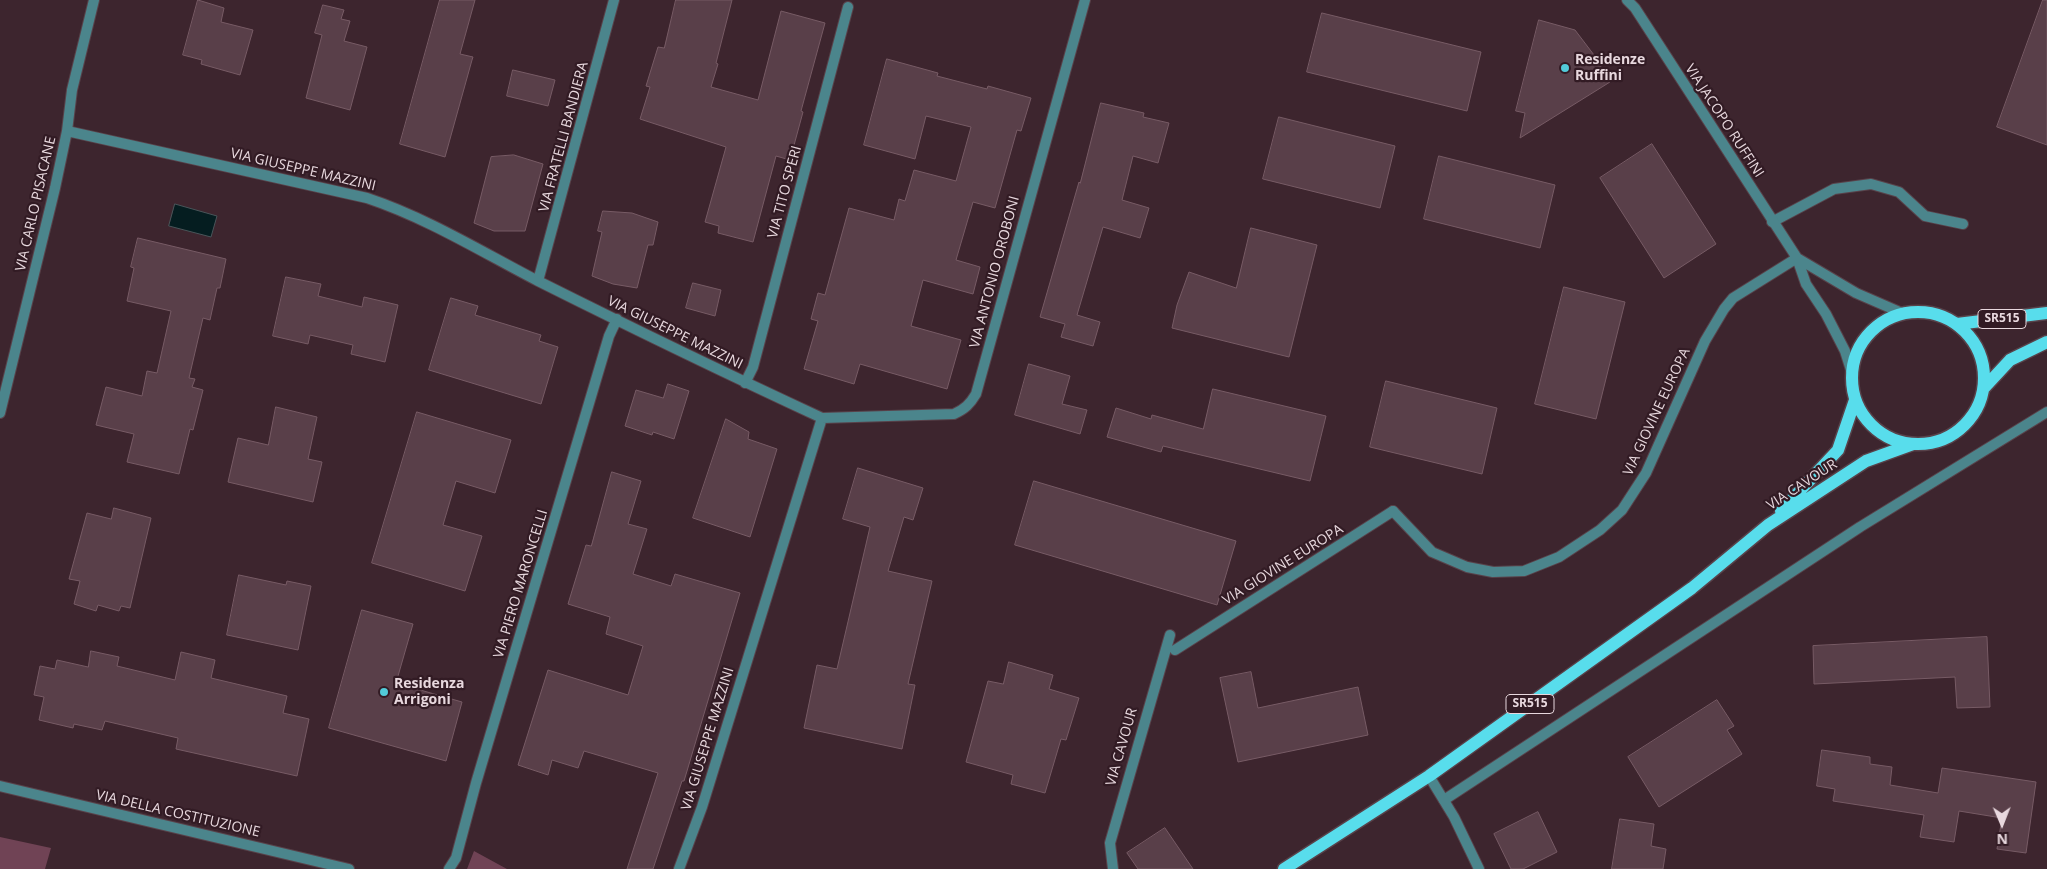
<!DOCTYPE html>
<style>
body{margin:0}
#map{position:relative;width:2047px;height:869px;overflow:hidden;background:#3d252e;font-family:"Open Sans",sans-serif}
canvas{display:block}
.north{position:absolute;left:1977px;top:799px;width:50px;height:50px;-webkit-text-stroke:4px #321b24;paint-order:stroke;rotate:179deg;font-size:14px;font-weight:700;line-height:20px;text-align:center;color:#e8d8de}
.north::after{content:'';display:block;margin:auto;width:18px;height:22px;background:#e8d8de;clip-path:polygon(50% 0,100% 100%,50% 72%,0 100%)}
</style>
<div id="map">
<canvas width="2047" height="869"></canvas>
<div class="north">N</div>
</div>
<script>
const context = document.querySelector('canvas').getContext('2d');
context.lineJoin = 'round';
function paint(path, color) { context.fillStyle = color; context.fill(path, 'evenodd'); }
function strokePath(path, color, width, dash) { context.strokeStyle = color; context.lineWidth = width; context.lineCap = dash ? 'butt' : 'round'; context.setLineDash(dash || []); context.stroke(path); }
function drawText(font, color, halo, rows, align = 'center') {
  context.font = font + ' "Open Sans",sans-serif'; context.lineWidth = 4.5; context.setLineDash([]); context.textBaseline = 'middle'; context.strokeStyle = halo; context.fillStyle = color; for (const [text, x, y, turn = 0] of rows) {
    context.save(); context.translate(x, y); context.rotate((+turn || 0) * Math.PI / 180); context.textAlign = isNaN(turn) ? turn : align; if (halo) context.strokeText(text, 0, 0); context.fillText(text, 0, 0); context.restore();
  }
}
paint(new Path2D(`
 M 0,837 L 51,848 L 45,869 L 0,869 Z
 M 474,851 L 507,869 L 467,869 Z`), '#704355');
const water = new Path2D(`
 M 175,204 L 217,216 L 211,237 L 169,226 Z`);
paint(water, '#051d20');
strokePath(water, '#495559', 1);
const building = new Path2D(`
 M 198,0 L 224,8 L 221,22 L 253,30 L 240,75 L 201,64 L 202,60 L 183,55 Z
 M 440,0 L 475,0 L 460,54 L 473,57 L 472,60 L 445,157 L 400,144 Z
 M 676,0 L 732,0 L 716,63 L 718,64 L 711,87 L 758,100 L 781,11 L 825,23 L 801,111 L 803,112 L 790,160 L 776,156 L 753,242 L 718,233 L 719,226 L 705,222 L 726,147 L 640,119 L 650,87 L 646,86 L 658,47 L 664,48 Z
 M 2043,0 L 2047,0 L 2047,145 L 1997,127 Z
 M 323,5 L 344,10 L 341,19 L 350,21 L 344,41 L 367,47 L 350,110 L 306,98 L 322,35 L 315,33 Z
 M 1322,13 L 1481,52 L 1467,111 L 1307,72 Z
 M 1539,20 L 1575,30 L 1594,55 L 1610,82 L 1520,138 L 1525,113 L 1516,111 Z
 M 887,59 L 938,73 L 937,76 L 987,89 L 988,86 L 1031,98 L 1021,131 L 1017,130 L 995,208 L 973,202 L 956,260 L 980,267 L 973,294 L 923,280 L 911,326 L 961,340 L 947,389 L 860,364 L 854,384 L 804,369 L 818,321 L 811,319 L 818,293 L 825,295 L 849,208 L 894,220 L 899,199 L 905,201 L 914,170 L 956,181 L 971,127 L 926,116 L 915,159 L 864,145 Z
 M 513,70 L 555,80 L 548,106 L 507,96 Z
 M 1101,103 L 1144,113 L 1143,117 L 1169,123 L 1158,163 L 1133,156 L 1122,200 L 1149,208 L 1140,238 L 1103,227 L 1077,315 L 1100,322 L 1093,346 L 1061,337 L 1065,324 L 1040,317 L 1079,182 L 1080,183 Z
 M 1279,117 L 1395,146 L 1380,208 L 1263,179 Z
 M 1652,144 L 1716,244 L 1664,278 L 1600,178 Z
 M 514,155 L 543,164 L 525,231 L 494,231 L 474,223 L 491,157 Z
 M 1439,156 L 1555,185 L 1540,248 L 1424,219 Z
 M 603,211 L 632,213 L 658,222 L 653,245 L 648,245 L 637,288 L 613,284 L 592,276 L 602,232 L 598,231 Z
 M 1251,228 L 1317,245 L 1289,357 L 1172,328 L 1177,305 L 1189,272 L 1236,288 Z
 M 138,238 L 226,259 L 220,288 L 217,288 L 210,320 L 203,318 L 189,378 L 195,379 L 192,387 L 203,390 L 193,430 L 190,429 L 179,474 L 127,462 L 134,434 L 96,425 L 106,387 L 142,396 L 147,371 L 157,373 L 171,311 L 127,301 L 134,268 L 131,267 Z
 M 286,277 L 321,284 L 318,296 L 362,307 L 364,297 L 398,305 L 385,362 L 351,354 L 353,345 L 310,335 L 308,344 L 273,336 Z
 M 693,283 L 721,290 L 715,316 L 686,308 Z
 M 1564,287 L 1625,302 L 1596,419 L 1535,404 Z
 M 451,298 L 478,306 L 475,315 L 541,335 L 539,341 L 558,347 L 541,404 L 429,370 Z
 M 1029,364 L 1070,376 L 1062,404 L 1087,410 L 1080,434 L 1015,415 Z
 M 1386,381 L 1497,408 L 1482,474 L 1370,447 Z
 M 668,384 L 689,391 L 674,439 L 653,432 L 652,435 L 625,426 L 636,390 L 663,398 Z
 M 1213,389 L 1326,416 L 1310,481 L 1163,446 L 1161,452 L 1107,437 L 1116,408 L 1151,419 L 1152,415 L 1203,429 Z
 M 276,407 L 317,417 L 308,459 L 322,462 L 313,502 L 228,482 L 238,438 L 268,445 Z
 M 417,412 L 511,440 L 495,493 L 456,481 L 443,525 L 482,536 L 465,591 L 372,563 Z
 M 726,419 L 749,432 L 748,439 L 777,449 L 750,537 L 693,518 Z
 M 858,468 L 923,488 L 913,520 L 904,517 L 888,571 L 932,581 L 908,684 L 915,685 L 902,749 L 804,728 L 817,665 L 837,669 L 870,527 L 843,519 Z
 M 612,472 L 641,481 L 628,524 L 647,529 L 633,574 L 671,586 L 675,574 L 740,593 L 684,781 L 682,781 L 653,869 L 627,869 L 658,773 L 584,751 L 578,768 L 552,760 L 548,775 L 518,765 L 548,670 L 628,695 L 643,646 L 606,634 L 610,617 L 568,604 L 586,545 L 591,546 Z
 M 1034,481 L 1236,541 L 1217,605 L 1015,545 Z
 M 114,508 L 151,518 L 130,608 L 121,606 L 119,611 L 98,605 L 96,611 L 74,604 L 80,581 L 69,579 L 87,513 L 111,519 Z
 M 239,575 L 286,585 L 287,581 L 311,586 L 298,650 L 227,635 Z
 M 362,610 L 413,624 L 396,683 L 462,702 L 446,761 L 329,728 Z
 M 1987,637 L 1990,707 L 1957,708 L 1955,677 L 1814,684 L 1813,646 Z
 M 91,651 L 119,657 L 117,666 L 175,680 L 181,652 L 215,660 L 211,678 L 287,696 L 283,713 L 309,719 L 297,776 L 176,749 L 178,738 L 105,721 L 102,730 L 74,724 L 73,728 L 39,720 L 44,697 L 34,695 L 40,666 L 55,669 L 57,660 L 88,667 Z
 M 1009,662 L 1053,675 L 1049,689 L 1079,698 L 1066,740 L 1061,739 L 1045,793 L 1011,784 L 1013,775 L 966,762 L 988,681 L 1003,684 Z
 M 1251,672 L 1258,708 L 1358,687 L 1368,735 L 1238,762 L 1220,678 Z
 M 1717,700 L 1734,726 L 1727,730 L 1742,754 L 1659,807 L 1628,757 Z
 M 1822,750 L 1870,757 L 1870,764 L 1892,767 L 1890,785 L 1938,793 L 1942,768 L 2036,782 L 2026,853 L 1997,849 L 2002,818 L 1959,811 L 1954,842 L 1920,837 L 1924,815 L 1833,801 L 1835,789 L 1817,786 Z
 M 1538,812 L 1557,852 L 1523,869 L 1511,869 L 1494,834 Z
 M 1620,819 L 1654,824 L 1651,846 L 1666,849 L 1663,869 L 1612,869 Z
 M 1165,828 L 1193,869 L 1138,869 L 1127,853 Z`);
paint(building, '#593f49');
strokePath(building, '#775b65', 1);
const lane = new Path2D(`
 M 1772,222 L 1834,189 L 1871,184 L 1899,192 L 1925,216 L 1963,224
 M 1175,650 L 1393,511
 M 1444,800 L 1860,527 L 2047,412
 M 1113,869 L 1110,843 L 1170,635`);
const street = new Path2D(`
 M 1627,0 L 1635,8 L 1797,258 L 1806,284 L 1826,314 L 1845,351 L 1851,370
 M 67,131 L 367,198 C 427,218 482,252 538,281 C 632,328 727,374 822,418 L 702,807 L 679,869
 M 1797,258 L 1856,293 L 1902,313
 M 538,281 L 614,0
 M 745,383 L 753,367 L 848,7
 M 0,413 L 55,188 L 67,131 L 72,90 L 94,0
 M 822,418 L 954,414 C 965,409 970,404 976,394 L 1085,0
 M 1393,511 L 1432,552 L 1467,567 L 1493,572 L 1524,571 L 1559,557 L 1600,530 L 1622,510 L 1646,473 L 1705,341 L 1724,309 L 1733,298 L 1797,258
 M 1429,776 L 1454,817 L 1479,869
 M 0,786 L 349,869
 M 449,869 L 456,858 L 476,783 L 609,336 L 617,319`);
const primary = new Path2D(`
 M1852 378a66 66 0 1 1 132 0a66 66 0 1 1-132 0Z
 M 1957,324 L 2047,313
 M 1984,388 L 2010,360 L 2047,342
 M 1781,511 L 1838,450 L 1855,400
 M 1284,869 L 1429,776 L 1692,588 L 1768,525 L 1866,461 L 1913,444`);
strokePath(lane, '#58424a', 12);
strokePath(street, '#58424a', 12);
strokePath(primary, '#58424a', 15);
strokePath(lane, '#4b858c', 10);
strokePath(street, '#4b858c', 10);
strokePath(primary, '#58ddec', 12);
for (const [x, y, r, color] of [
 [1565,68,5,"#52cbd9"],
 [384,692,5,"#52cbd9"]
]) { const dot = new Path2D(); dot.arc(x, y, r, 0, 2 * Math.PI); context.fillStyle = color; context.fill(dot); strokePath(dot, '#321b24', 2); }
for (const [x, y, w] of [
 [2002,319,48],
 [1530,704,48]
]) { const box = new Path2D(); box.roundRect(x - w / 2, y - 9.5, w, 19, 4); context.fillStyle = '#321b24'; context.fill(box); strokePath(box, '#e8d8de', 1); }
drawText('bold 12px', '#e8d8de', null, [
 ["SR515",2002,319],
 ["SR515",1530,704]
]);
drawText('bold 14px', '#e8d8de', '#321b24', [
 ["Residenze",1575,60],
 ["Ruffini",1575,76],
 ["Residenza",394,684],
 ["Arrigoni",394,700]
], 'left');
drawText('14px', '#e8d8de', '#321b24', [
 ["VIA JACOPO RUFFINI",1724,121,57],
 ["VIA FRATELLI BANDIERA",564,137,-75],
 ["VIA GIUSEPPE MAZZINI",303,170,13],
 ["VIA TITO SPERI",785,192,-75],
 ["VIA CARLO PISACANE",36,204,-77],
 ["VIA ANTONIO OROBONI",995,272,-75],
 ["VIA GIUSEPPE MAZZINI",675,333,26],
 ["VIA GIOVINE EUROPA",1657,412,-65],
 ["VIA CAVOUR",1802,485,-33],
 ["VIA GIOVINE EUROPA",1283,565,-32],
 ["VIA PIERO MARONCELLI",521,584,-73],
 ["VIA GIUSEPPE MAZZINI",708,739,-73],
 ["VIA CAVOUR",1122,747,-74],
 ["VIA DELLA COSTITUZIONE",178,814,13]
]);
</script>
